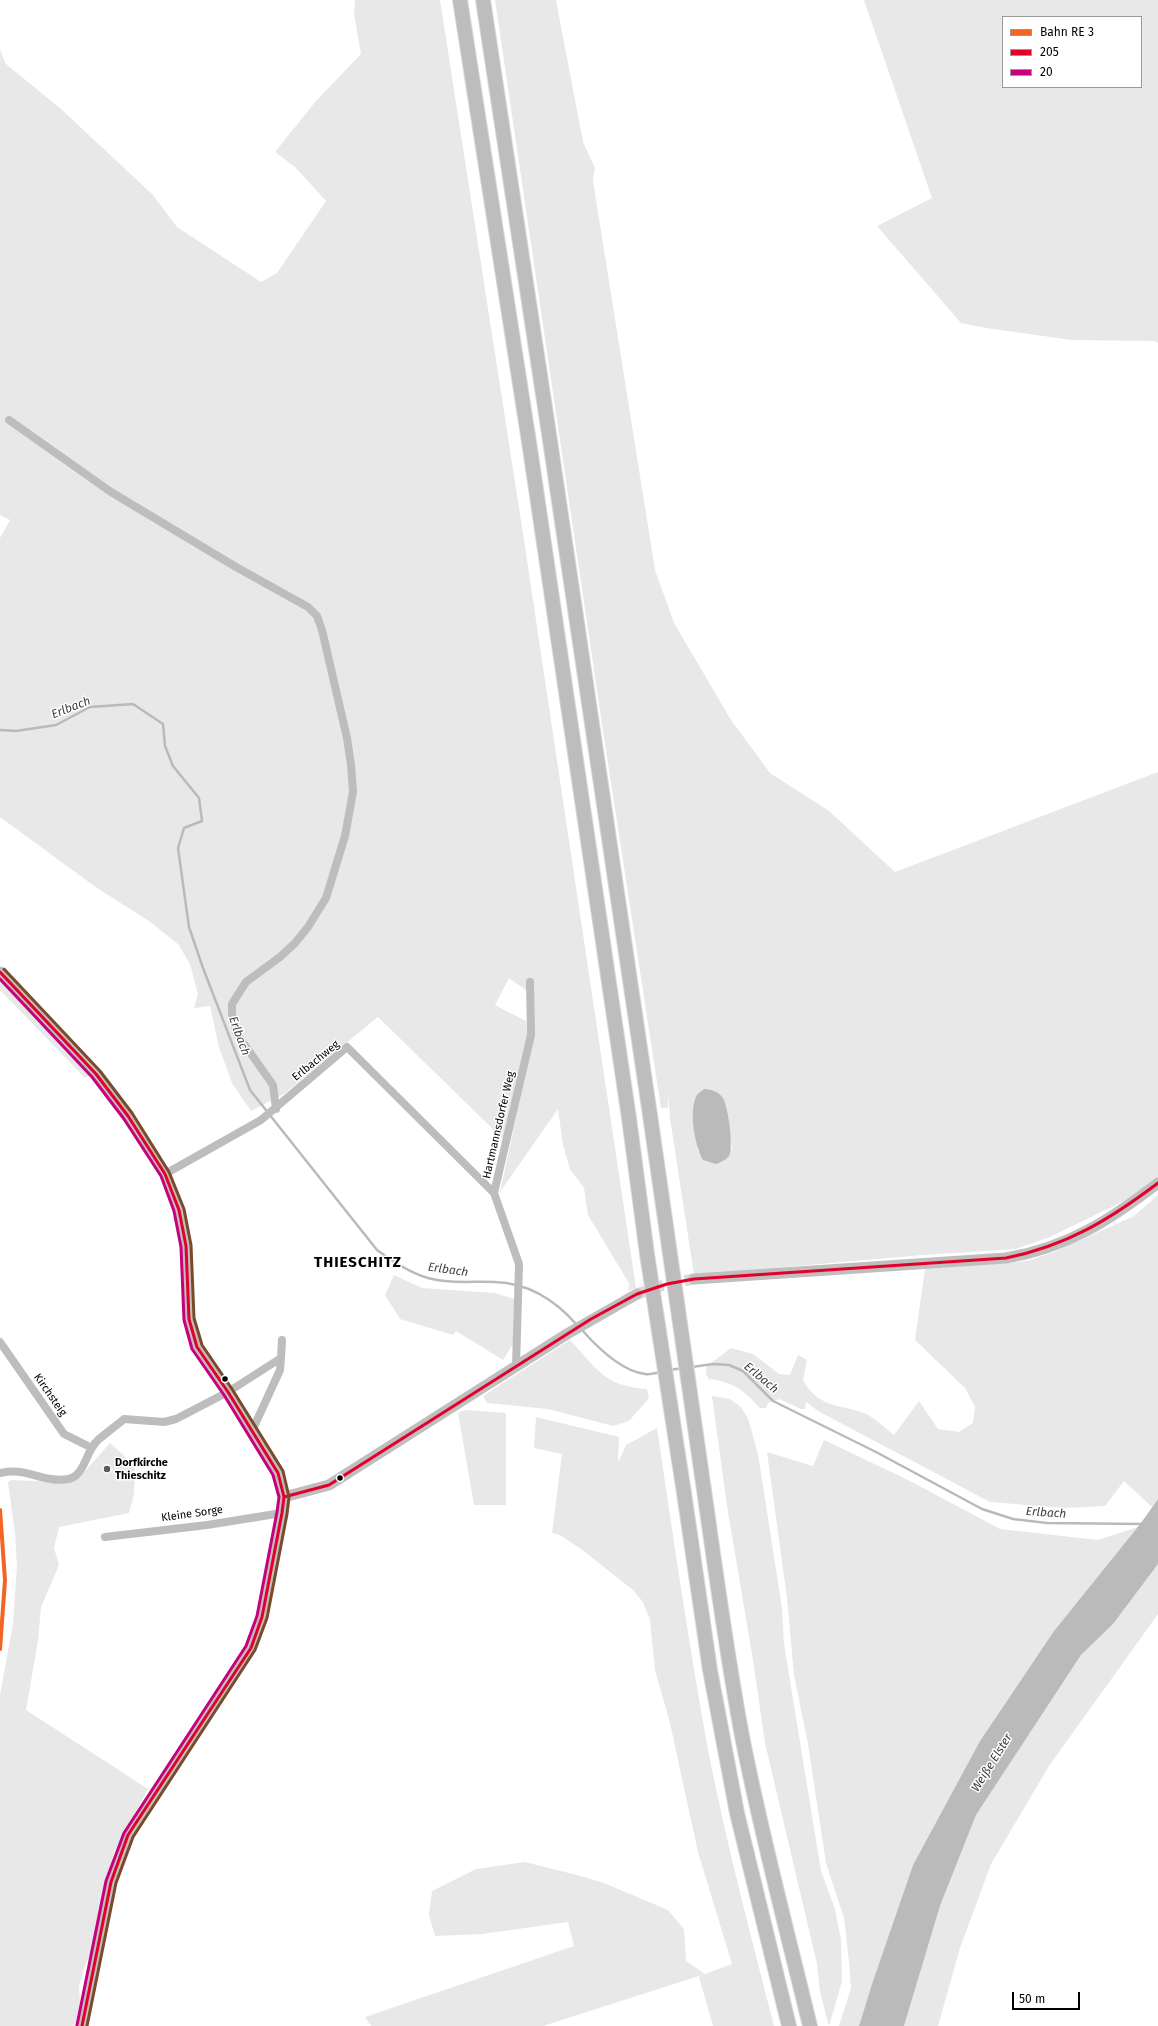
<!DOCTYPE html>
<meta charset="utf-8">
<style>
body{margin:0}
#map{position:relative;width:1158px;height:2026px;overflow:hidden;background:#fff;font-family:"Fira Sans",sans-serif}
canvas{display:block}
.legend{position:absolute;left:1002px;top:16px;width:140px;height:72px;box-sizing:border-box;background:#fff;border:1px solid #999;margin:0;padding:5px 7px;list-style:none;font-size:12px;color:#000}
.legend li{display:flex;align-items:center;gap:8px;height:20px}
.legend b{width:20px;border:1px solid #999}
.scale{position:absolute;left:1012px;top:1992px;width:68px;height:18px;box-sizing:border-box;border:2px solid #000;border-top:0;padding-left:5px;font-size:12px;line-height:14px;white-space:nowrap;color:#000;-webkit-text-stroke:3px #fff;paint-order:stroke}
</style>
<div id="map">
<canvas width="1158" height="2026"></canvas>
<ul class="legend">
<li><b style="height:5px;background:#f26522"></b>Bahn RE 3</li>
<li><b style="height:5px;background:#e4002b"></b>205</li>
<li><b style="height:5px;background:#c7007e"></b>20</li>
</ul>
<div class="scale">50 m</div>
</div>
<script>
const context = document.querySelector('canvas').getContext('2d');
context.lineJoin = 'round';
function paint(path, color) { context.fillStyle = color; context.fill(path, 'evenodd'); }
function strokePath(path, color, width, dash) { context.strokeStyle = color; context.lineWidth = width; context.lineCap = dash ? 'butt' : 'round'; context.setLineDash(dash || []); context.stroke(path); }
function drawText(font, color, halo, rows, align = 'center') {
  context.font = font + ' "Fira Sans",sans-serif'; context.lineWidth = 3; context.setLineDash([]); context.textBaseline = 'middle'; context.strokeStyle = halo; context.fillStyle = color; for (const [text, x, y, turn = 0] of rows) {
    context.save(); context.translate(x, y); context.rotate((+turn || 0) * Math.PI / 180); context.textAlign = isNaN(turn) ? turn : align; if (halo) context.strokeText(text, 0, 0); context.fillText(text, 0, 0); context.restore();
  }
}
paint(new Path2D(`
 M 355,0 L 440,0 L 524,540 L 636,1288 L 627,1291 L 630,1285 L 588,1215 L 584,1188 L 570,1169 L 563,1145 L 558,1109 L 500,1192 L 534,1035 L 527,991 L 509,978 L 495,1005 L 526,1021 L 527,1035 L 503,1139 L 378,1017 L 284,1094 L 251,1111 L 232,1083 L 219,1047 L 210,1006 L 194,1008 L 198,994 L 190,964 L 178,944 L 149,921 L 97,888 L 0,817 L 0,538 L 10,520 L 0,515 L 0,50 L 6,64 L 61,109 L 152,194 L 177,227 L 261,282 L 277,273 L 326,201 L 295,167 L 275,152 L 316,101 L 361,54 L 354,14 Z
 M 495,0 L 556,0 L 583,142 L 595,168 L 593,181 L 655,570 L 674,623 L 731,720 L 770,773 L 829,811 L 895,872 L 1158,772 L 1158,1177 L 1130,1198 L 1050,1237 L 1016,1249 L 923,1255 L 694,1275 L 670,1118 L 668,1093 L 668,1108 L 661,1108 L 600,711 ZM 697,1095 L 723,1097 L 726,1107 L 732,1149 L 698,1151 L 693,1107 Z
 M 864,0 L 1158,0 L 1158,343 L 1154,341 L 1072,340 L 986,328 L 961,323 L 877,226 L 932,198 ZM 1003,17 L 1141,17 L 1141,87 L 1003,87 Z
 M 0,966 L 99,1069 L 85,1078 L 0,990 Z
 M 1158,1195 L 1158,1499 L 1152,1507 L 1124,1481 L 1105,1506 L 1064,1508 L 990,1502 L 818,1411 L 806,1402 L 805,1409 L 801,1409 L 779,1399 L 768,1403 L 766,1408 L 760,1408 C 742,1389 735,1383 709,1379 L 706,1374 L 707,1366 L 731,1348 L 753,1354 L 779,1374 L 790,1375 L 798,1355 L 807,1360 L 803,1380 C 818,1408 839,1404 864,1413 C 874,1417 885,1428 894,1435 L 919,1401 L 938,1429 L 959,1432 L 973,1423 L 975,1407 L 965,1388 L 915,1340 L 925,1269 L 1027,1261 L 1054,1252 L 1134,1216 Z
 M 394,1275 L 422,1288 L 495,1293 L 514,1299 L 513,1344 L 503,1360 L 456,1331 L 453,1335 L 400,1319 L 385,1295 Z
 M 570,1340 C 597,1369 604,1386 647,1389 L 649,1398 L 629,1421 L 613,1426 L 548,1409 L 487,1403 L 483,1396 Z
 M 712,1396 L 730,1399 L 740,1406 L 748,1418 L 758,1454 L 782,1608 L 784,1644 L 821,1871 L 835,1909 L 841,1940 L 842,1981 L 829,2026 L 820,1992 L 817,1964 L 765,1743 L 753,1660 L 727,1506 Z
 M 465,1410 L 506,1413 L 506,1505 L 474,1505 L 458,1413 Z
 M 536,1417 L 619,1437 L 618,1463 L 626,1445 L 657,1428 C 673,1536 689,1646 709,1755 C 727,1846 751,1936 774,2026 L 713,2026 L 699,1977 L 702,1975 L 543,2026 L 371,2026 L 365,2017 L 574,1946 L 568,1922 L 482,1934 L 435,1936 L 429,1915 L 432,1891 L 476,1869 L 525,1862 L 577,1875 L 604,1883 L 668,1910 L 684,1929 L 686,1961 L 705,1974 L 732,1964 L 698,1852 L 670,1723 L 655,1670 L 650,1620 L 643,1602 L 633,1590 L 581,1549 L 560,1535 L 552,1533 L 562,1454 L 534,1448 Z
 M 824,1440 L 908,1480 L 1000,1529 L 1098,1540 L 1138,1527 L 1054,1631 L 980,1741 L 913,1865 L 872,1984 L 859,2026 L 839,2026 L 851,1988 L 849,1962 L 844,1918 L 826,1863 L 808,1744 L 794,1675 L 787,1598 L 767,1452 L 813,1466 Z
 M 110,1443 L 135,1466 L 134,1494 L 129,1513 L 59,1527 L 54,1548 L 59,1565 L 41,1607 L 38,1641 L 26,1710 L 148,1789 L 114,1852 L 107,1878 L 93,1948 L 84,1968 L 79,1987 L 80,2002 L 75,2026 L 0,2026 L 0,1695 L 13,1624 L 17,1566 L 15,1533 L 8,1482 L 12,1480 L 60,1482 L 79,1478 Z
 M 1158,1564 L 1158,1614 L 1049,1766 L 991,1864 L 960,1948 L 938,2026 L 904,2026 L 940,1906 L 976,1815 L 1081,1655 L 1113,1624 Z`), '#e8e8e8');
paint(new Path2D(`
 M 704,1089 C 711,1089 719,1092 723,1098 C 728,1106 734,1148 729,1156 C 726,1160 721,1162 716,1164 L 703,1160 C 695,1146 688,1110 697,1095 C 698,1093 702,1091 704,1089 Z
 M 1158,1499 L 1158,1564 L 1113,1624 L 1081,1655 L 976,1815 L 940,1906 L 904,2026 L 859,2026 L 872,1984 L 913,1865 L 980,1741 L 1054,1631 L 1141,1523 Z`), '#bababa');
strokePath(new Path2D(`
 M 0,730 L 16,731 L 56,725 L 90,707 L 133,704 L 163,724 L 165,746 L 173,766 L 199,798 L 202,821 L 184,828 L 178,848 L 189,927 L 203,968 L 250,1090 L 377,1250 C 392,1261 410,1273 428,1278 C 450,1284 473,1281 495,1282 C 528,1283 556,1301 577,1325
 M 582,1330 C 597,1347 621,1371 645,1374 C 650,1375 656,1373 661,1372
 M 692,1367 L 713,1364 L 729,1365 L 743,1371 L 773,1401 L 876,1452 L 982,1509 L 1013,1519 L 1047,1523 L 1143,1524
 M 670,1370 L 683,1368`), '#bababa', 2.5);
strokePath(new Path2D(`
 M 637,1294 L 667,1284 L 694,1279`), '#d9d9d9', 11, [11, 5.5]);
const motorway = new Path2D(`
 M 460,0 L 529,442 L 629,1118
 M 483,0 L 549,434 L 650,1115
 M 704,1490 C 716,1573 727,1658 743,1741 C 762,1837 787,1931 810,2026
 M 684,1493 L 710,1670 L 737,1813 L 789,2026`);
strokePath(motorway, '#dbdbdb', 16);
strokePath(new Path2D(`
 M 9,420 L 111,492 L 236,567 L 308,607 L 317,616 L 322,630 L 347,738 L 351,765 L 353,792 L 345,836 L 326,898 L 308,927 L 295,943 L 280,957 L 246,982 L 232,1004 L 232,1014 L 237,1034 L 273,1085 L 276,1109
 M 165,1174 L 261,1120 L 347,1047 L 494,1193
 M 0,1342 L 64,1434 L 92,1448
 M 516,1366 L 519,1264 L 494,1193 L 531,1035 L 530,982
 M 252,1431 L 280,1370 L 281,1358
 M 0,1473 C 22,1468 31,1476 51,1479 C 89,1485 80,1457 98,1440 C 106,1433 116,1426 124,1419 L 164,1422 L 176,1419 L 228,1392 L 281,1358 L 282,1340
 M 105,1537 L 207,1525 L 282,1513`), '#bdbdbd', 8);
strokePath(new Path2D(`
 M 0,972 L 96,1074 L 128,1116 L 165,1174 L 179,1210 L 186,1246 L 189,1319 L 197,1347 L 228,1392 L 278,1473 L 284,1497 L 282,1513 L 262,1617 L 251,1648 L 128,1835 L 111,1882 L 82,2026
 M 694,1279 L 1006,1258 C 1067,1248 1110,1220 1158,1183
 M 284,1497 L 329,1485 L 567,1334 L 637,1294`), '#bfbfbf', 11);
strokePath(motorway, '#bdbdbd', 14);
const motorwayBridge = new Path2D(`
 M 650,1115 L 704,1490
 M 629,1118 L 647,1254 L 684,1493`);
strokePath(motorwayBridge, '#dbdbdb', 16, []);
strokePath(motorwayBridge, '#bdbdbd', 14);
strokePath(new Path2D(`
 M 0,972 L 96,1074 L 128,1116 L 165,1174 L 179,1210 L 186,1246 L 189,1319 L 197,1347 L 228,1392 L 278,1473 L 284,1497 L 282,1513 L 262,1617 L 251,1648 L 128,1835 L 111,1882 L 82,2026
 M 284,1497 L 329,1485 L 591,1319 L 637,1294 L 667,1284 L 694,1279 L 1006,1258 C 1066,1246 1109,1220 1158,1183`), '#e4002b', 3);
strokePath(new Path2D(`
 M 0,979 L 92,1077 L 124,1119 L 161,1176 L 174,1211 L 181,1247 L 184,1320 L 192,1349 L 224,1395 L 273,1475 L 279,1497 L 277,1512 L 257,1616 L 246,1646 L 124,1833 L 106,1881 L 77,2025`), '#c7007e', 3);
strokePath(new Path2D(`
 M 4,969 L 100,1071 L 132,1113 L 169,1172 L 184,1209 L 191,1245 L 194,1318 L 202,1345 L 232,1389 L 283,1471 L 289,1497 L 287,1514 L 267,1618 L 255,1650 L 133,1837 L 116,1883 L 87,2026`), '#7a4b2a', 3);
strokePath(new Path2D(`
 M 0,1510 L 5,1580 L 0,1649`), '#f26522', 4);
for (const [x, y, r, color] of [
 [225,1379,3.5,"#000"],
 [107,1469,4,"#595959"],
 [340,1478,3.5,"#000"]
]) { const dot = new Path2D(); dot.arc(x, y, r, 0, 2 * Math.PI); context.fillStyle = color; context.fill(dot); strokePath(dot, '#fff', 1.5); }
drawText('11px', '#000', '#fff', [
 ["Erlbachweg",316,1061,-39],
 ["Hartmannsdorfer Weg",499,1125,-77],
 ["Kirchsteig",50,1395,55],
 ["Kleine Sorge",192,1514,-8]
]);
drawText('bold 11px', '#000', '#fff', [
 ["Dorfkirche",115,1463],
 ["Thieschitz",115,1476]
], 'left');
drawText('italic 12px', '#3e3e3e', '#fff', [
 ["Erlbach",71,708,-21],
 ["Erlbach",239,1036,70],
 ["Erlbach",448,1270,8],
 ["Erlbach",761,1378,40],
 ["Erlbach",1046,1513,4],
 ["Weiße Elster",992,1763,-58]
]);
context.letterSpacing = '1px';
drawText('bold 15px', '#000', '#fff', [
 ["THIESCHITZ",358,1263]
]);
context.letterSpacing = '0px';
</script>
